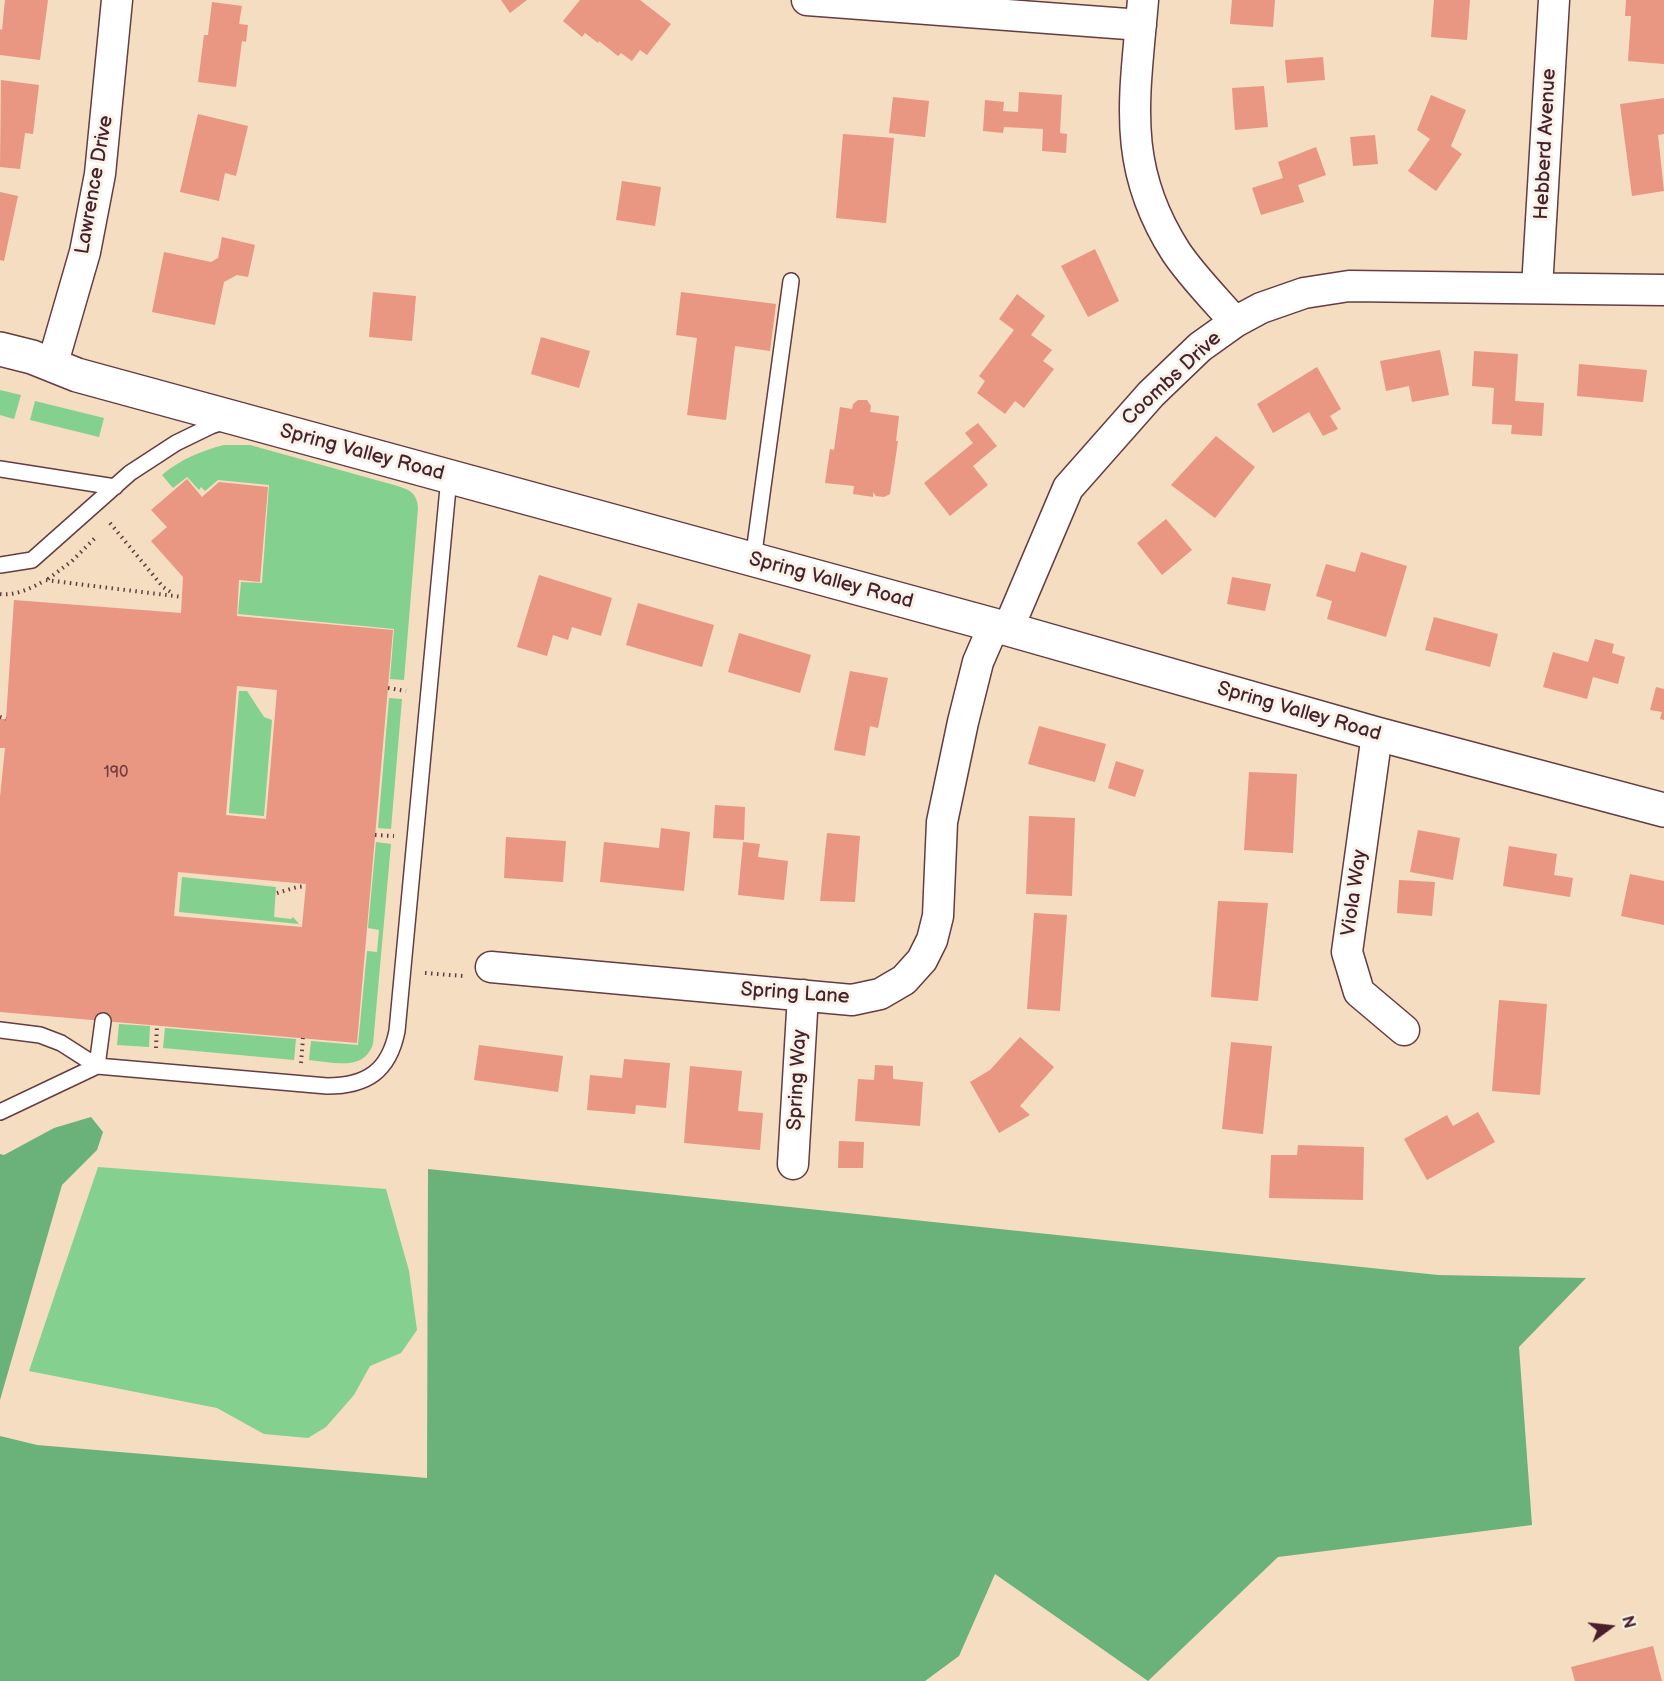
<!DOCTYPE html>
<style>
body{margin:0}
#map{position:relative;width:1664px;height:1681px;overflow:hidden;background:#f4ddc0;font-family:"Balsamiq Sans",sans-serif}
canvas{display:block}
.north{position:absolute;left:1580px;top:1597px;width:60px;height:60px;-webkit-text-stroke:4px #f7f3e8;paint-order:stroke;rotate:75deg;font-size:16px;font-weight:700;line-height:24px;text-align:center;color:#4a1f2b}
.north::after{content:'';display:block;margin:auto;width:21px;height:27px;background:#4a1f2b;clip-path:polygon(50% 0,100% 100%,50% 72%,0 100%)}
</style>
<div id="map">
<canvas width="1664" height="1681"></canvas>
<div class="north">N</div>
</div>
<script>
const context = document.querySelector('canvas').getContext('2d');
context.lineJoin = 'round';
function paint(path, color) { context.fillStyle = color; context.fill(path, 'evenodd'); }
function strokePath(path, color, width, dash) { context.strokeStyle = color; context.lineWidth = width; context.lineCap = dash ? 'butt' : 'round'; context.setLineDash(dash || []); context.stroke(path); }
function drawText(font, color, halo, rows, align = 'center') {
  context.font = font + ' "Balsamiq Sans",sans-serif'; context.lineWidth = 6; context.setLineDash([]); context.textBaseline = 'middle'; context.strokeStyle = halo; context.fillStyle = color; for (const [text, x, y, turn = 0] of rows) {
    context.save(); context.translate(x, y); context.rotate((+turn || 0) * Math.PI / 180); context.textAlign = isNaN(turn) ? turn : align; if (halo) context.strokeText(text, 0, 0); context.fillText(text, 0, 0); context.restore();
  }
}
paint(new Path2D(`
 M 0,390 L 21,395 L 14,419 L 0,415 Z
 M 35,401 L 104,418 L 99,437 L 30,420 Z
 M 224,445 L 250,445 L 394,485 C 408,489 417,492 418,508 L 404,680 L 390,679 L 394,629 L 238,614 L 241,582 L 262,583 L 269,485 L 218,480 L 205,491 L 201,487 L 199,490 L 187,477 L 173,488 L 162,475 C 181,459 201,451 224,445 Z
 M 239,691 L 247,691 L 264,717 L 272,720 L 264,816 L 229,813 Z
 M 389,698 L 402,699 L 391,829 L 378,828 Z
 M 376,842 L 391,844 L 373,1044 C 364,1072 332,1062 309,1060 L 311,1041 L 358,1045 L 367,951 L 377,952 L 379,930 L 368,928 Z
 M 182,877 L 276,887 L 274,917 L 291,919 L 293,917 L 299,924 L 179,912 Z
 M 119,1024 L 150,1026 L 149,1047 L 117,1045 Z
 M 165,1028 L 296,1039 L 294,1060 L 163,1048 Z
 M 98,1167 L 386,1189 L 409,1271 L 417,1330 L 401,1353 L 370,1366 L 354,1395 L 326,1427 L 308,1438 L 264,1434 L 217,1408 L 29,1371 Z`), '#83d08f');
paint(new Path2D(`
 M 91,1117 L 103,1132 L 97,1150 L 62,1185 L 0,1400 L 0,1154 L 4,1155 L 54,1128 Z
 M 428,1169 L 1438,1275 L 1586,1278 L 1519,1347 L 1532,1525 L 1278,1557 L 1148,1681 L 995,1574 L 959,1656 L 925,1681 L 0,1681 L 0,1436 L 37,1445 L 427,1478 Z`), '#6ab27a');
paint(new Path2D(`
 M 5,0 L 48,0 L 40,60 L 0,55 L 0,29 L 2,30 Z
 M 501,0 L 527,0 L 510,13 Z
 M 580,0 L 640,0 L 671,24 L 647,55 L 640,50 L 632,61 L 621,53 L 618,56 L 599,41 L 598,43 L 585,33 L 582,37 L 563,21 Z
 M 1232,0 L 1275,0 L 1273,27 L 1230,24 Z
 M 1434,0 L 1470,0 L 1467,40 L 1431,37 Z
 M 1626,0 L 1664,0 L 1664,64 L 1628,61 L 1631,16 L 1625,16 Z
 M 212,2 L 242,6 L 239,24 L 248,25 L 246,42 L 242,41 L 236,87 L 198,82 L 204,35 L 208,35 Z
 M 1323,57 L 1325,80 L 1287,83 L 1285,60 Z
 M 1,80 L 39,85 L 33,134 L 25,133 L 20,169 L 0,167 Z
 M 1264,86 L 1268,127 L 1235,130 L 1232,88 Z
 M 1019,92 L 1062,95 L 1060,133 L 1067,134 L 1066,153 L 1042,151 L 1043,129 L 1004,127 L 1003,133 L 983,131 L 985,100 L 1004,102 L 1003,111 L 1018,112 Z
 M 1431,95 L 1466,110 L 1451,146 L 1462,154 L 1436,191 L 1408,171 L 1430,139 L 1417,130 Z
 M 893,97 L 929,101 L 925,137 L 889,133 Z
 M 1664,98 L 1664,134 L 1658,135 L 1664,191 L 1632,196 L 1620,104 Z
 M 198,114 L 248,126 L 236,176 L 225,173 L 219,201 L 180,192 Z
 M 843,134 L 894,138 L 886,223 L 836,218 Z
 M 1375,135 L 1378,164 L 1353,166 L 1350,137 Z
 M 1316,147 L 1326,175 L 1298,185 L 1304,202 L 1261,215 L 1252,188 L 1283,178 L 1278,162 Z
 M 622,181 L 661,187 L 655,226 L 616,220 Z
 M 0,192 L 18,196 L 4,261 L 0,260 Z
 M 222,237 L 255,245 L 248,277 L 237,275 L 224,282 L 215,325 L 152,312 L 164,252 L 211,262 L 218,258 Z
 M 1095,249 L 1119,301 L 1088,317 L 1061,266 Z
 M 373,292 L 416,296 L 412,341 L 369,337 Z
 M 681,292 L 776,304 L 770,351 L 735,346 L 726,420 L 687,415 L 697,338 L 676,335 Z
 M 1017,294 L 1045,316 L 1031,335 L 1052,350 L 1043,361 L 1054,369 L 1024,408 L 1015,401 L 1005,414 L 977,393 L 985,381 L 979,376 L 1014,330 L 999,319 Z
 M 541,337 L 590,351 L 579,388 L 531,374 Z
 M 1440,350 L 1449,395 L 1412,402 L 1409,386 L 1386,391 L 1380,361 Z
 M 1474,351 L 1518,354 L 1515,401 L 1544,403 L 1542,436 L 1511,434 L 1512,425 L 1492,424 L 1494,388 L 1472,386 Z
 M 1579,364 L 1647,370 L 1643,402 L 1577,396 Z
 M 1317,367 L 1341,409 L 1330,416 L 1338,429 L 1323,436 L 1309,412 L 1273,433 L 1257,404 Z
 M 858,400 L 867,400 L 871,406 L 870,412 L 899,416 L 896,441 L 898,441 L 890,494 L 884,497 L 876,496 L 873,492 L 873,497 L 853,494 L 854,486 L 825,483 L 830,449 L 834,450 L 840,407 L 852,409 L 853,404 Z
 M 978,423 L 997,446 L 973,466 L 988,485 L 950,516 L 924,483 L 973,443 L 965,433 Z
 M 1216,436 L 1255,467 L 1215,518 L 1171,485 Z
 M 187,479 L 202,497 L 219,482 L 268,487 L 260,582 L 239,580 L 237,616 L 393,630 L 357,1043 L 0,1012 L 0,797 L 5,748 L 0,748 L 0,719 L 6,719 L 14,600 L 181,613 L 183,577 L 151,541 L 167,527 L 151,510 ZM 237,686 L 277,690 L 266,819 L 226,815 ZM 178,872 L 306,884 L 302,927 L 174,916 Z
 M 1166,519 L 1192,550 L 1162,575 L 1137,543 Z
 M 1361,552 L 1407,566 L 1386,637 L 1327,619 L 1332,601 L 1316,596 L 1326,564 L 1355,572 Z
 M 539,575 L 612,598 L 601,636 L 572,627 L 568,640 L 553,635 L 547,656 L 517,647 Z
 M 1232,577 L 1271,584 L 1265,611 L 1227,604 Z
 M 638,603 L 714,625 L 702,667 L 626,645 Z
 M 1434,617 L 1498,634 L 1490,667 L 1425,650 Z
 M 739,633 L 811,655 L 800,693 L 728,672 Z
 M 1595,639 L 1614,644 L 1612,653 L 1625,657 L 1618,684 L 1593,677 L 1587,699 L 1543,687 L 1553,652 L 1588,662 Z
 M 850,671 L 888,678 L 878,728 L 870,726 L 865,756 L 834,750 Z
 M 1656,687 L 1664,689 L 1664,720 L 1660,719 L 1662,712 L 1650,710 Z
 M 1039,726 L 1106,744 L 1095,782 L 1028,764 Z
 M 1116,761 L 1144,770 L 1135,797 L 1108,788 Z
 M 1249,772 L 1297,774 L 1293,853 L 1244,850 Z
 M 715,805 L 745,807 L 744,840 L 713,838 Z
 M 1029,816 L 1075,818 L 1072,896 L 1026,894 Z
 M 661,828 L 690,832 L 684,891 L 600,882 L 604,842 L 659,848 Z
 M 1418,830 L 1460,838 L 1453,880 L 1410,872 Z
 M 827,833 L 860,836 L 855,902 L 820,901 Z
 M 506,837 L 566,841 L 563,882 L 504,878 Z
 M 743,842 L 760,844 L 758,857 L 788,861 L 784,900 L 738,895 Z
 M 1509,846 L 1557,854 L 1554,875 L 1573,878 L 1570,897 L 1503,886 Z
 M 1630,874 L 1664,881 L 1664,925 L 1621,916 Z
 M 1399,880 L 1435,882 L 1432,916 L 1397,913 Z
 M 1218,901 L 1268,903 L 1258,1001 L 1211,997 Z
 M 1034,913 L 1067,915 L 1060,1011 L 1027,1009 Z
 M 1499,1000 L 1547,1004 L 1540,1095 L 1492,1091 Z
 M 1020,1037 L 1054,1067 L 1020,1106 L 1030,1115 L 999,1133 L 970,1082 L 990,1070 Z
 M 1231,1042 L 1272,1046 L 1263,1134 L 1222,1129 Z
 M 479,1045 L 563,1056 L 558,1092 L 474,1080 Z
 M 624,1059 L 670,1063 L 666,1108 L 636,1105 L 635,1114 L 587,1110 L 590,1075 L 622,1078 Z
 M 875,1065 L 893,1066 L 893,1079 L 923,1082 L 920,1126 L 855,1121 L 858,1079 L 874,1080 Z
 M 690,1066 L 742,1071 L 738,1111 L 763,1113 L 760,1150 L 684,1143 Z
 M 1478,1112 L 1495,1142 L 1427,1180 L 1404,1139 L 1447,1115 L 1453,1126 Z
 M 839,1141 L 864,1142 L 863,1168 L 838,1168 Z
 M 1298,1145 L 1364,1147 L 1363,1200 L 1269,1198 L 1271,1155 L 1297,1155 Z
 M 1653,1646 L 1662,1681 L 1575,1681 L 1571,1667 Z`), '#e99682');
const service = new Path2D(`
 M 0,469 L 115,487
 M 753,560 L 791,281
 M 0,565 L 32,560 L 130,473 L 176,443 L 211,426 L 226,421
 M 0,1030 L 40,1035 L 61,1043 L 97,1066 L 327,1086 C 367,1086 389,1071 397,1031 L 449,477
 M 97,1066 L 103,1021
 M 0,1112 L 97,1066`);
const minor = new Path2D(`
 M 807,0 L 1141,25
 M 1143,0 C 1135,97 1120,165 1176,252 C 1192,276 1216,300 1235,322
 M 1537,288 L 1554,0
 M 52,366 L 85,252 L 100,174 L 117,0
 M 1008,629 L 1068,488 L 1151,394 L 1200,347 L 1235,322 L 1261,308 L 1304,293 L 1349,286 L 1664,290
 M 1377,734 L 1347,952 L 1359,992 L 1404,1030
 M 491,967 L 852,1000 L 880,994 L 904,980 L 922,960 L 932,940 L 938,916 L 942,822 L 963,722 L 978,662 L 994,625
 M 793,1164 L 803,995`);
const tertiary = new Path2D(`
 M 0,349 L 32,357 L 77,375 L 1008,629 L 1377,734 L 1664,810`);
strokePath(service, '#643c41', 18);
strokePath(minor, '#643c41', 33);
strokePath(tertiary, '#643c41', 36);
strokePath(new Path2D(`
 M 110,523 L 163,587 L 172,593
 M 48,579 L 72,561 L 97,536
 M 46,580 L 182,597
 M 0,594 C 14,596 30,589 42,582
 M 388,688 L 406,691
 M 0,717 L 6,719
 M 375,835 L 394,836
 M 277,893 L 297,887 L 306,886
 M 425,973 L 463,976
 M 156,1048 L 157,1025
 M 301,1063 L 303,1038`), '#643c41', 4, [1.5, 4.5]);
strokePath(service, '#fff', 15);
strokePath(minor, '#fff', 30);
strokePath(tertiary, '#fff', 33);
drawText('16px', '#723d41', null, [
 ["190",116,773]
]);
drawText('20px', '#4a1f2b', '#f7f3e8', [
 ["Hebberd Avenue",1546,144,-87],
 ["Lawrence Drive",95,185,-80],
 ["Coombs Drive",1172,379,-43],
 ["Spring Valley Road",362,453,15],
 ["Spring Valley Road",831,581,15],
 ["Spring Valley Road",1299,712,16],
 ["Viola Way",1355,893,-82],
 ["Spring Lane",795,994,4],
 ["Spring Way",798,1080,-87]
]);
</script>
